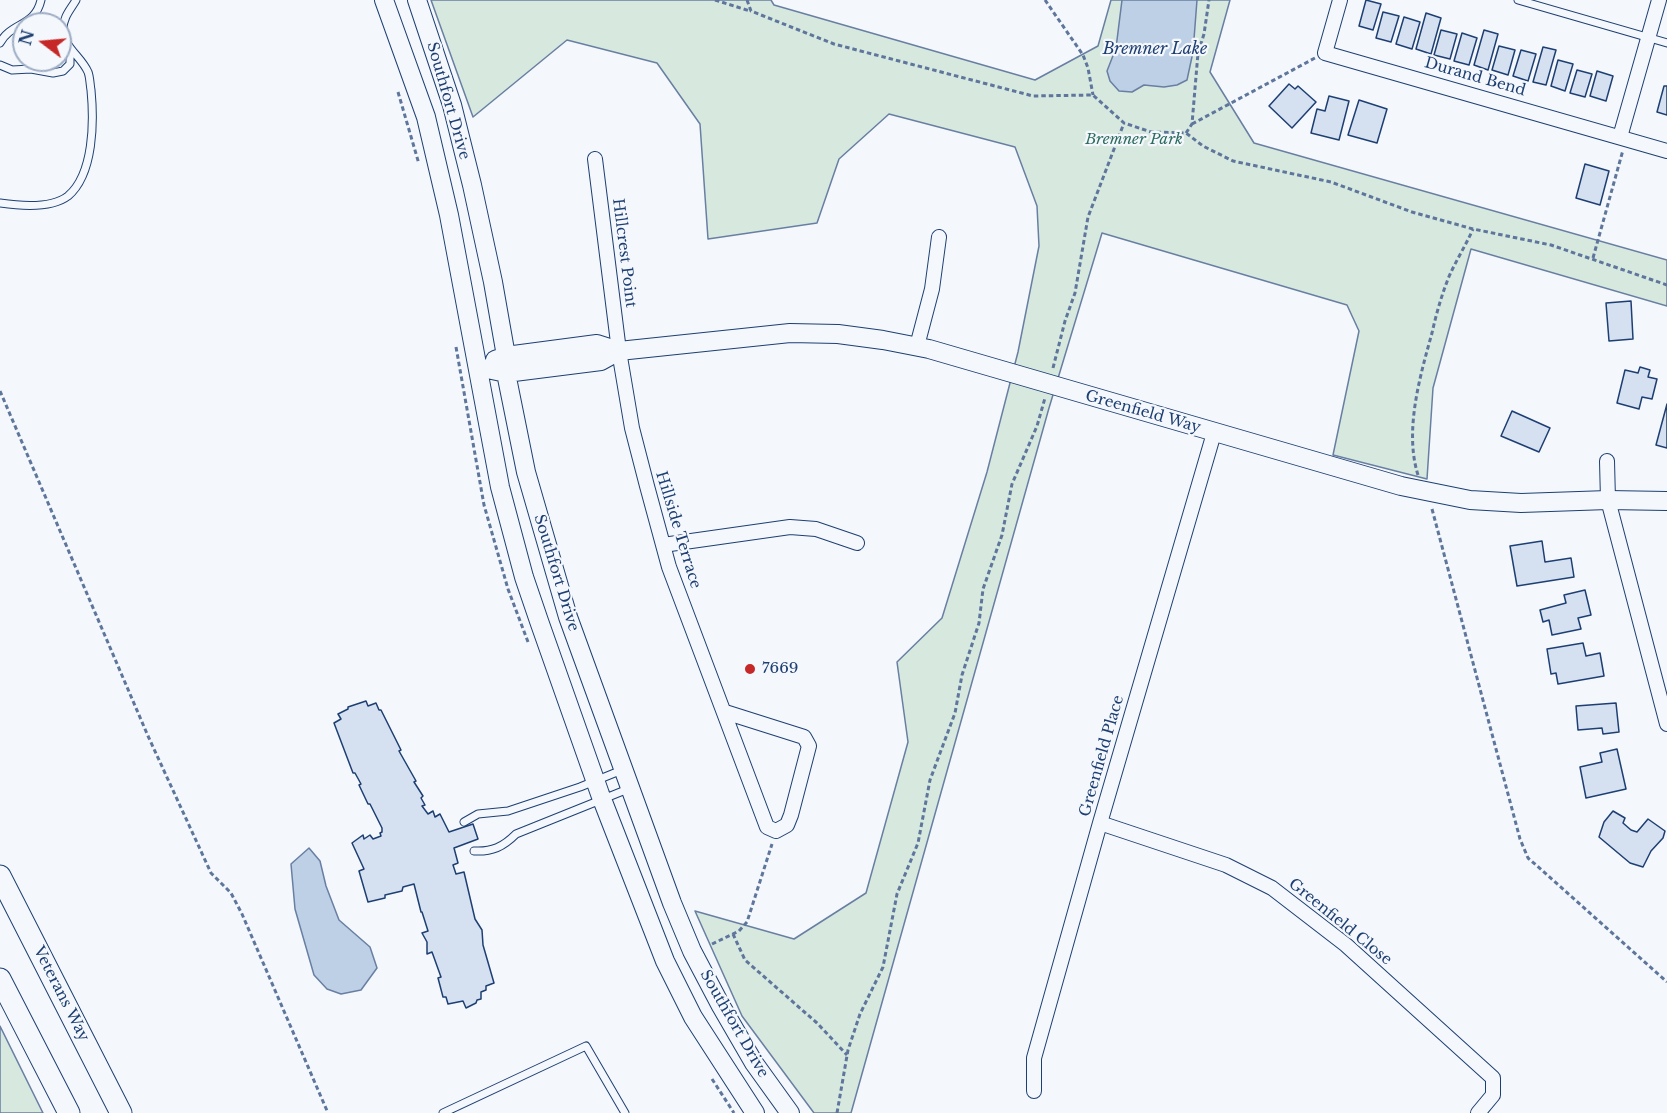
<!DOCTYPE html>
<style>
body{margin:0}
#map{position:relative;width:1667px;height:1113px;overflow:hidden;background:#f4f7fb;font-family:"Libre Baskerville",serif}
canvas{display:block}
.north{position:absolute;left:12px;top:12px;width:60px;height:60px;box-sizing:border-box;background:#f4f7fb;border:2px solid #9eadc5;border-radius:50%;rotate:286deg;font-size:16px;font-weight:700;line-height:24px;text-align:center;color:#1d3f73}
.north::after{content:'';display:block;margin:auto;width:21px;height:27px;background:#c62828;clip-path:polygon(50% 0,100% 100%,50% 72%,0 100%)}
</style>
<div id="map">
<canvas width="1667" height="1113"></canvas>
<div class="north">N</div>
</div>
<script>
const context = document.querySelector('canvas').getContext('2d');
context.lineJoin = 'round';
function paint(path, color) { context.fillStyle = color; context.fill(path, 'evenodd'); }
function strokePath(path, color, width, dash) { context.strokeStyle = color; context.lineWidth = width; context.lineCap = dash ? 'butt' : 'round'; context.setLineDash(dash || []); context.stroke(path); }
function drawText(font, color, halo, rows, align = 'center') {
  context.font = font + ' "Libre Baskerville",serif'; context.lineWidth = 4.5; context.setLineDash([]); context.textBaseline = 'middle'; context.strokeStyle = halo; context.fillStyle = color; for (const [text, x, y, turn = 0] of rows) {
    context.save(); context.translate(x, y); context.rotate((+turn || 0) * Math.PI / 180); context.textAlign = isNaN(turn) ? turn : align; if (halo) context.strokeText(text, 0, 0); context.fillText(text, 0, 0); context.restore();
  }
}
const green = new Path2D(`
 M 431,0 L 771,0 L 774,5 L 1035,80 L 1098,46 L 1111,0 L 1230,0 L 1210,72 L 1254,143 L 1667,260 L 1667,306 L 1471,249 L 1433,388 L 1427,479 L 1333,455 L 1359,331 L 1347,305 L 1102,233 L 1049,408 L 851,1113 L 814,1113 L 742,1016 L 695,911 L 794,939 L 866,893 L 908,742 L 897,662 L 942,618 L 987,472 L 1018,352 L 1039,246 L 1037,206 L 1015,147 L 889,114 L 839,159 L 817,223 L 708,239 L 700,124 L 657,63 L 567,40 L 473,117 Z
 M 0,1026 L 43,1113 L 0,1113 Z`);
paint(green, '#d7e8df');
strokePath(green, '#687fa3', 1.5);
const water = new Path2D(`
 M 1122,0 L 1197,0 L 1193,52 L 1187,80 L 1177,85 L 1164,87 L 1144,85 L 1132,92 L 1119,91 L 1110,81 L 1107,71 L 1116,48 Z
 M 309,848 L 320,861 L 326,886 L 339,920 L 370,947 L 377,968 L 361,990 L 341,994 L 327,989 L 314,975 L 295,909 L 291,864 Z`);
paint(water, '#bed0e5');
strokePath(water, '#687fa3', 1.5);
const building = new Path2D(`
 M 1366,0 L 1381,4 L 1373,30 L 1359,26 Z
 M 1383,12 L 1399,16 L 1391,42 L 1376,38 Z
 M 1426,13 L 1441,18 L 1431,54 L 1416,49 Z
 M 1404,17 L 1420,22 L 1412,49 L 1396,44 Z
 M 1441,30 L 1457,34 L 1450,59 L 1434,55 Z
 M 1484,30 L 1498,34 L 1488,70 L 1474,65 Z
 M 1462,33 L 1477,38 L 1469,65 L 1454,61 Z
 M 1499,46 L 1515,50 L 1508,75 L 1492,70 Z
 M 1543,47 L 1556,50 L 1546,85 L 1533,82 Z
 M 1521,50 L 1536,54 L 1528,81 L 1513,76 Z
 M 1558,60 L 1573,64 L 1565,91 L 1551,86 Z
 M 1577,70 L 1592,74 L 1585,97 L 1570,93 Z
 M 1597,71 L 1613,76 L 1606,101 L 1590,96 Z
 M 1289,84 L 1295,89 L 1298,86 L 1316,102 L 1292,128 L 1269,106 Z
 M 1664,86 L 1667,86 L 1667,115 L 1657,112 Z
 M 1329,96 L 1349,101 L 1339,140 L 1311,133 L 1317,109 L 1325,111 Z
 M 1359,100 L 1387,109 L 1377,143 L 1348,135 Z
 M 1585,164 L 1609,171 L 1600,205 L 1576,198 Z
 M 1631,301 L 1633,339 L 1609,341 L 1606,303 Z
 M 1640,367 L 1650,370 L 1648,377 L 1657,379 L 1652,399 L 1642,397 L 1639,409 L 1617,403 L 1625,370 L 1638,373 Z
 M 1667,404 L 1667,448 L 1656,445 Z
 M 1512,411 L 1550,428 L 1539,452 L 1501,436 Z
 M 1542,541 L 1545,562 L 1571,558 L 1574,577 L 1517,586 L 1510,546 Z
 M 1585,590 L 1591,615 L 1578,618 L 1581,629 L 1552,635 L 1549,620 L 1543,622 L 1540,610 L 1566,603 L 1564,595 Z
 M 1583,643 L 1586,656 L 1600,653 L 1604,676 L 1558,684 L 1556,673 L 1551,674 L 1547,649 Z
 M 366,701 L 368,706 L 376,703 L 379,710 L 381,710 L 401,750 L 399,751 L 416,781 L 414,782 L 423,796 L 421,798 L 425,805 L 422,806 L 428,814 L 433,811 L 435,817 L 440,814 L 449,832 L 473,824 L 478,839 L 454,848 L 458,863 L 453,865 L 456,874 L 464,872 L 475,919 L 482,930 L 483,945 L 494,983 L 486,986 L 486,990 L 481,992 L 481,999 L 477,1000 L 476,1003 L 466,1008 L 463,1001 L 448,1004 L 446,997 L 443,997 L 438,978 L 441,977 L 432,952 L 427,954 L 427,942 L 422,933 L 428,931 L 422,912 L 421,912 L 414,884 L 403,887 L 402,891 L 385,895 L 385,898 L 368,902 L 359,871 L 364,869 L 352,843 L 363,835 L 364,839 L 370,835 L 373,839 L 381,836 L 380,833 L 382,832 L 382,828 L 370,804 L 368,804 L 359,785 L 361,784 L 355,773 L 353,773 L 334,723 L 341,719 L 338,714 L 348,709 L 348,707 Z
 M 1616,703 L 1619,732 L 1603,734 L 1602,728 L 1578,730 L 1576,706 Z
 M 1617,749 L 1626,789 L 1586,798 L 1580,767 L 1602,762 L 1600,753 Z
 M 1613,811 L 1625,818 L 1623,823 L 1631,830 L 1637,832 L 1648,819 L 1665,831 L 1663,838 L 1651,851 L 1643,867 L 1630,863 L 1599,837 L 1604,822 Z`);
paint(building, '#d5e0f0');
strokePath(building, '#1d3f73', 1.5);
const lane = new Path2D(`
 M 1518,0 L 1667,43
 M 0,43 C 11,22 35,27 41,0
 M 0,65 L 12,70 L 31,69 L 53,73 L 63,71 L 70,64 L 70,50
 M 0,203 C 20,206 51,209 68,196 C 94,174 94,121 91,90 C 90,85 90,77 88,72 C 81,56 64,48 63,29 C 63,17 71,9 76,0
 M 464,822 L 478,814 L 508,811 L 580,787 L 622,770
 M 474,851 C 492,852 503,847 516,834 L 628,789
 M 443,1113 L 586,1046 L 625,1113`);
const street = new Path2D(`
 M 1340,0 L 1325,53 L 1667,151
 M 1620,137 L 1659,0
 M 595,159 L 619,351 L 632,428 L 647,486 L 669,567 L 767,827 L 776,831 L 787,825 L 791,815 L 809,746 L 804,737 L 725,712
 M 917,346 L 932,289 L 939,237
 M 1607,461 L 1608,500 L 1667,724
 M 663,545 L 790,527 L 816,529 L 857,543
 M 1100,823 L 1226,865 L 1272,888 L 1346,945 L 1493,1078 L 1493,1095 L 1478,1113
 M 1034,1091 L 1034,1058 L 1100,823 L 1214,433`);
const secondary = new Path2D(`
 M 384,0 L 426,117 L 449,215 L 500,487 L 524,577 L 539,621 L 600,794 L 665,961 L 693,1017 L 755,1113
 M 417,0 L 452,105 L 472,185 L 493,282 L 506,356 L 506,373 L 526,472 L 568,617 L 672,903 L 692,951 L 721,1006 L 754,1063 L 790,1113
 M 495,360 L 506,356 L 597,344 L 619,351
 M 478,367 L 506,373 L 601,361 L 619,351 L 790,333 L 838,334 L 883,340 L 929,349 L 1401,486 L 1470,500 L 1521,503 L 1608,500 L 1667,501`);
const primary = new Path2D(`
 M 0,876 L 121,1113
 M 0,979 L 69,1113`);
strokePath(lane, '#1d3f73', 9);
strokePath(street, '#1d3f73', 16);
strokePath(secondary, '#1d3f73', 20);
strokePath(primary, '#1d3f73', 23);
strokePath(new Path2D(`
 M 715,0 L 750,11
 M 747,0 L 751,11 L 834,44 L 1033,96 L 1093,95 L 1124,123 L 1151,132 L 1186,133 L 1203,146 L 1233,161 L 1331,182 L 1412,212 L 1473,229 L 1551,245 L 1667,285
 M 1045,0 L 1083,55 L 1088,68 L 1093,95
 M 398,92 L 419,164
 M 1192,124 L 1315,58
 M 1186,133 L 1192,124 L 1198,53 L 1204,34 L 1209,0
 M 1593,258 L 1623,150
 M 456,347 L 484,505 L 508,589 L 528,642
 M 1053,368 L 1065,321 L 1075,293 L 1088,217 L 1124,123
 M 0,391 L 148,736 L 211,873 L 231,893 L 242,914 L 328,1113
 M 1418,475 C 1404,431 1420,376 1432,333 C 1436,315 1441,297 1448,279 C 1455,262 1465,247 1473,229
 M 1432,509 L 1520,839 L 1528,858 L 1536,865 L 1667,982
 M 733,934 L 745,960 L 817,1023 L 847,1055
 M 712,944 L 739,931 L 747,922 L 772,844
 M 712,1079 L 734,1113
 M 837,1113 L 848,1050 L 860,1014 L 883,967 L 897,894 L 918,843 L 930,780 L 955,713 L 962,675 L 979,623 L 983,589 L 1002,535 L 1012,484 L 1037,426 L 1045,398`), '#5e769c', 3, [4.5, 3]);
strokePath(lane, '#f4f7fb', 7);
strokePath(street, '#f4f7fb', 14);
strokePath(secondary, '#f4f7fb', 18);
strokePath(primary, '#f4f7fb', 21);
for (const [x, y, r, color] of [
 [750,669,6,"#c62828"]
]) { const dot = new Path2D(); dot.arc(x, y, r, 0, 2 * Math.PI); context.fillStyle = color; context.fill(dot); strokePath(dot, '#f4f7fb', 2); }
drawText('15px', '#1d3f73', '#f4f7fb', [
 ["Durand Bend",1475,77,16],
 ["Southfort Drive",448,101,74],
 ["Hillcrest Point",624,253,83],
 ["Greenfield Way",1143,412,16],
 ["Hillside Terrace",678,530,73],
 ["Southfort Drive",556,573,73],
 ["Greenfield Place",1102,756,-74],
 ["Greenfield Close",1340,922,39],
 ["Veterans Way",61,994,63],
 ["Southfort Drive",734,1024,60]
]);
drawText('italic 15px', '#2c6c60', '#f4f7fb', [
 ["Bremner Park",1134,140]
]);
drawText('15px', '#1d3f73', '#f4f7fb', [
 ["7669",762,669]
], 'left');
drawText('italic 16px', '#1d3f73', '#f4f7fb', [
 ["Bremner Lake",1155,49]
]);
</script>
